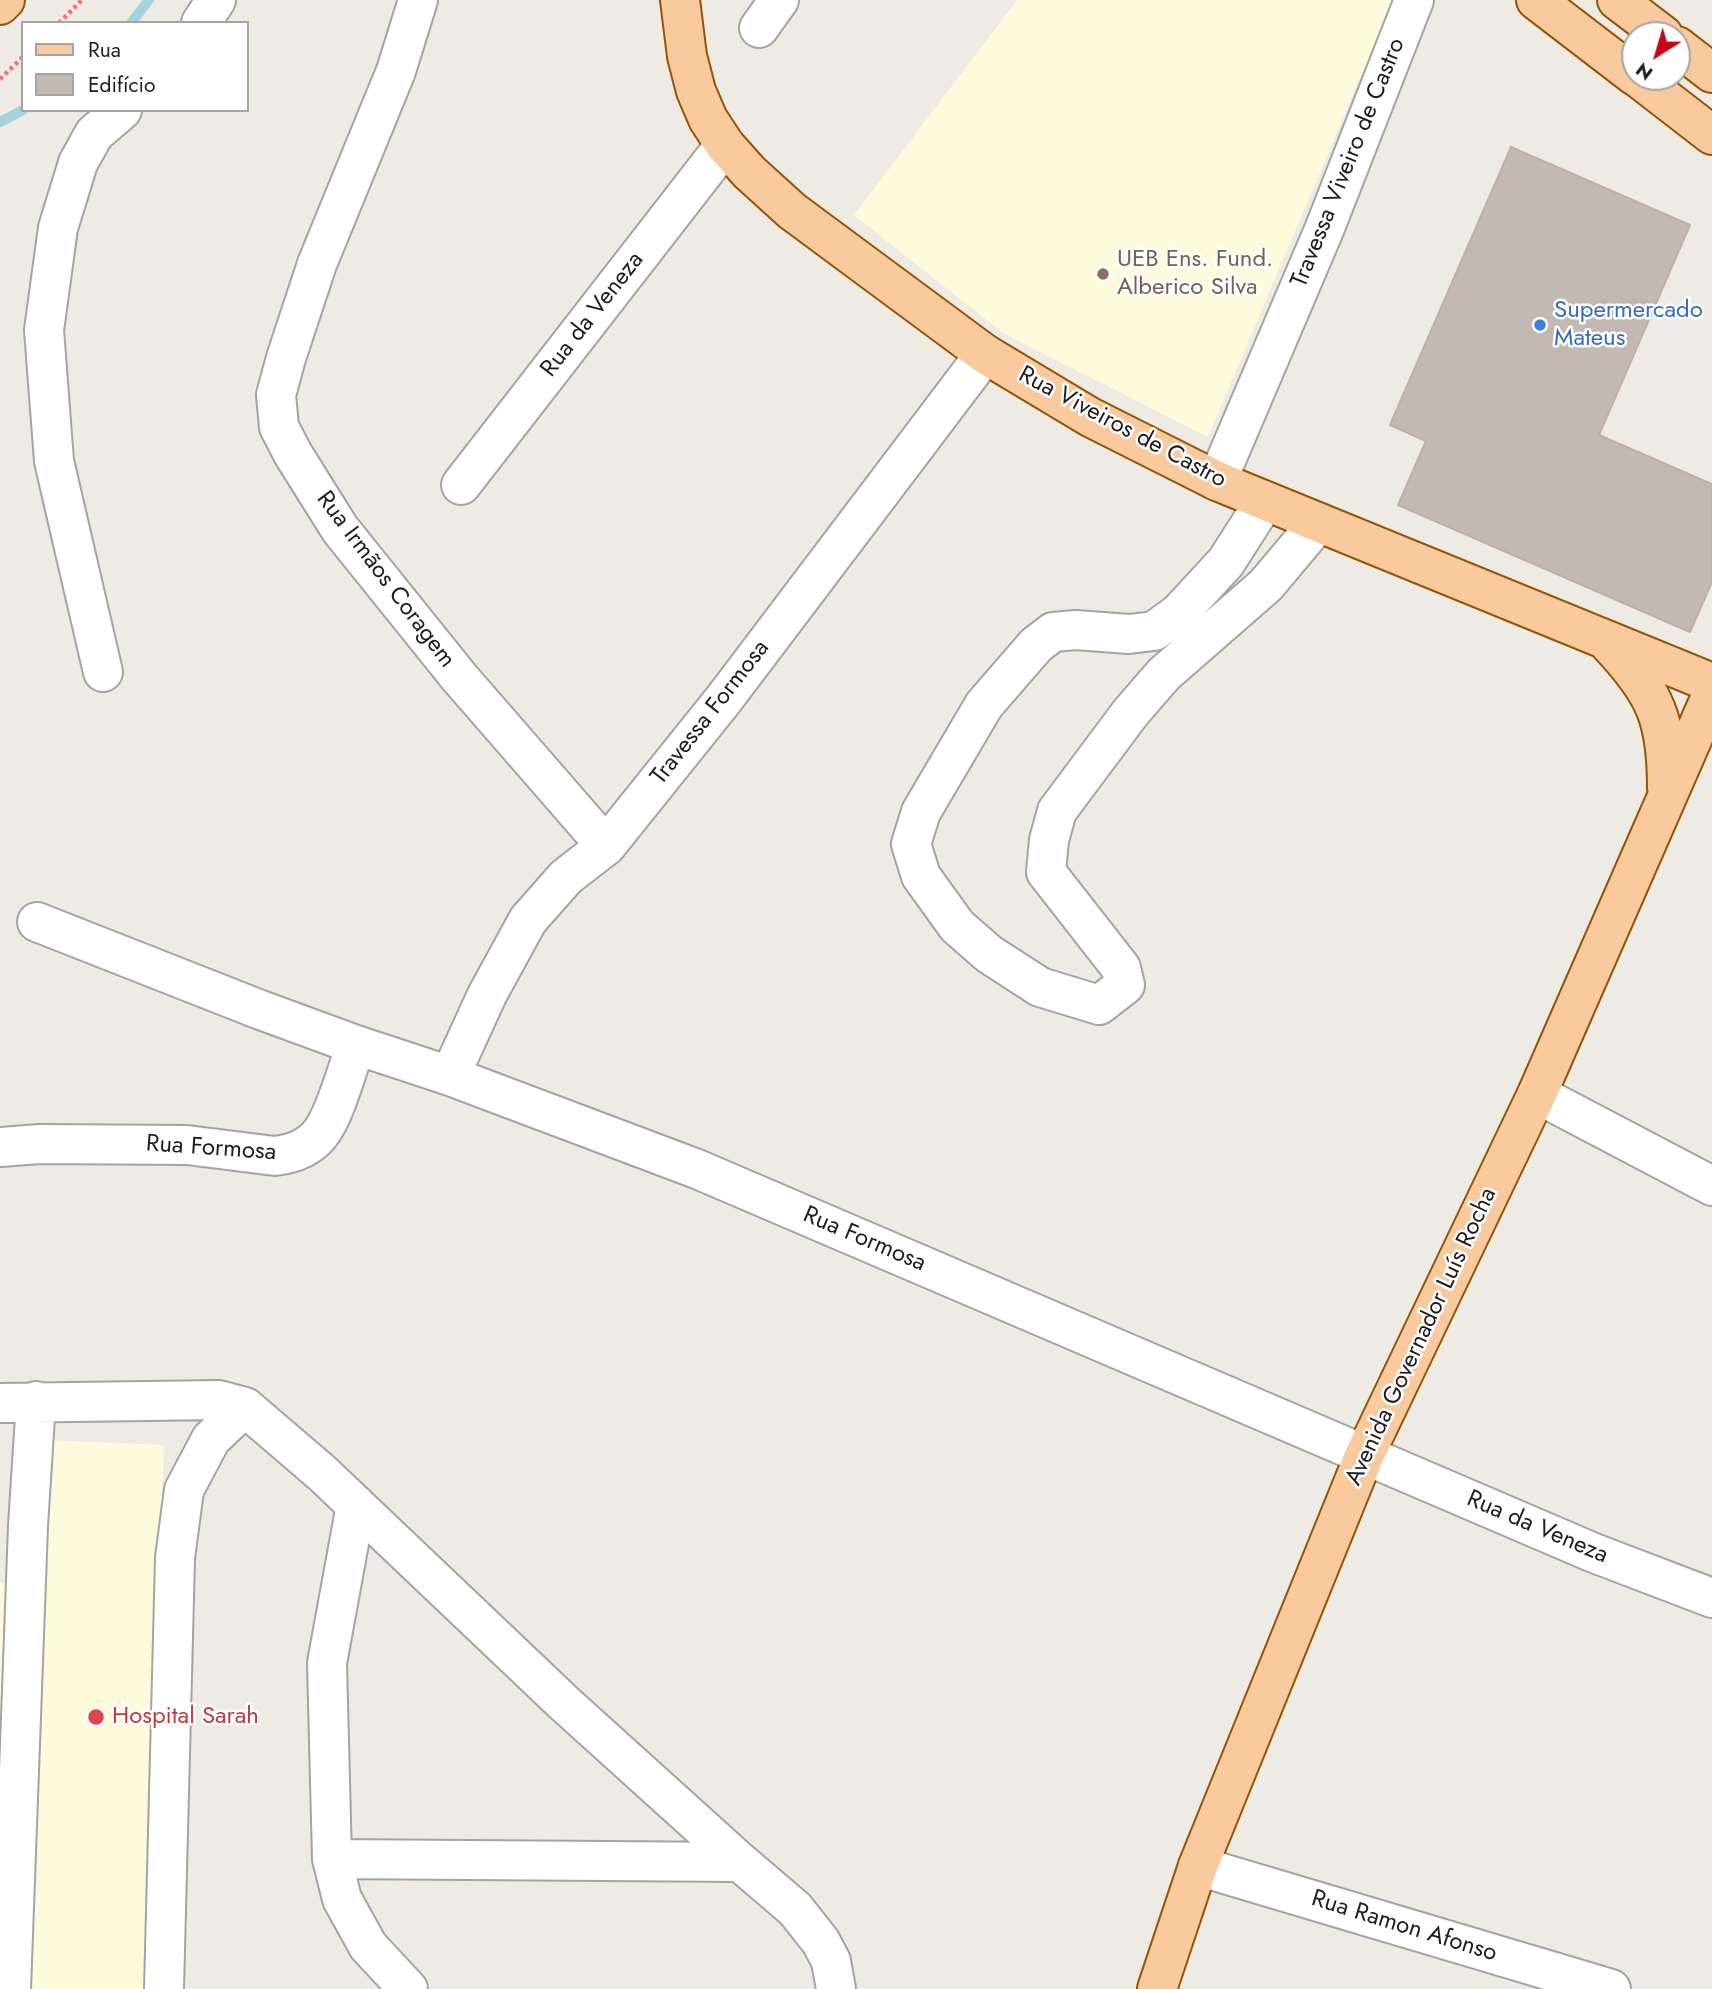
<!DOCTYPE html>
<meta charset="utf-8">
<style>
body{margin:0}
#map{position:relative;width:1712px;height:1989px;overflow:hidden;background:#eeeae4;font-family:Jost,sans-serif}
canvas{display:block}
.legend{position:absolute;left:21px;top:21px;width:228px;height:91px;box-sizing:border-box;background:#fff;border:2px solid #a5a5a5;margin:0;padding:9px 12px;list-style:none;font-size:21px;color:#1d1d1d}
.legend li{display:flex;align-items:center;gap:14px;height:35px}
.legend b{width:35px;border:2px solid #a5a5a5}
.north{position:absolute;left:1621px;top:21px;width:70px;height:70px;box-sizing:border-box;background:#fff;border:2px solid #a5a5a5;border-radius:50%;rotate:217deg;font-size:19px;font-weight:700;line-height:28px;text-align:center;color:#1d1d1d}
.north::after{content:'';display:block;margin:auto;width:24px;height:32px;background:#c40617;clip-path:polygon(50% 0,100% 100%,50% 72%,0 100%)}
</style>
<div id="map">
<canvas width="1712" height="1989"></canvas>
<ul class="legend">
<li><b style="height:9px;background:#f9ca9e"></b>Rua</li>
<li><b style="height:19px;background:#c3b9b3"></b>Edifício</li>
</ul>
<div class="north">N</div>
</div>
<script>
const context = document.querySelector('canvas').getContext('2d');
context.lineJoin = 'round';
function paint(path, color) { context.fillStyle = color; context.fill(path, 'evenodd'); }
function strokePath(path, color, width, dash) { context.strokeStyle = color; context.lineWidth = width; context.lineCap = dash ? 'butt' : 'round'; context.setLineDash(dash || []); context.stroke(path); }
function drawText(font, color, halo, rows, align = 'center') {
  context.font = font + ' Jost,sans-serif'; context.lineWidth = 5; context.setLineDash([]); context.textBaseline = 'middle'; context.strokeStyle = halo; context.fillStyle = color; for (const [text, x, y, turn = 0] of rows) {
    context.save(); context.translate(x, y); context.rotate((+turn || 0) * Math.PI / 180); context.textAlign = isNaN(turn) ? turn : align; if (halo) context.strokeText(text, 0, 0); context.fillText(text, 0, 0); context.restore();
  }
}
paint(new Path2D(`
 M 1017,0 L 1393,0 L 1208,437 L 1003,333 L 854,215 Z
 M 48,1440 L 164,1445 L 144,1989 L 28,1989 Z
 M 0,1583 L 12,1584 L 0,1915 Z`), '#fefbdd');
strokePath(new Path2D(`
 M 131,23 L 149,0
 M 0,122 L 23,110`), '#a5d3db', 10);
const building = new Path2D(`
 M 1511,147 L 1690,225 L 1599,435 L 1712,484 L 1712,582 L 1690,632 L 1398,505 L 1426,441 L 1390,425 Z`);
paint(building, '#c3b9b3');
strokePath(building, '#bfafa7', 2);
const minor = new Path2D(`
 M 418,0 L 396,71 L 317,264 L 286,358 L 276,395 L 279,427 L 293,454 L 340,529 L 459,677 L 606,846
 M 201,23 L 216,0
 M 759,28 L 779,0
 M 1217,481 L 1324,230 L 1414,0
 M 461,485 L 725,145
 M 1265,501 L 1226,562 L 1179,613 L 1154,631 L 1129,634 L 1076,630 L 1053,632 L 1036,645 L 984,705 L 921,812 L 911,844 L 921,876 L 957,926 L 989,954 L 1040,987 L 1099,1005 L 1125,985 L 1121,968 L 1046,872 L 1049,840 L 1057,811 L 1131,712 L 1164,674 L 1266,585 L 1318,523
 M 103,672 L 54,461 L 44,330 L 58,228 L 78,163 L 94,134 L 122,110
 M 37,922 L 258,1009 L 356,1045 L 450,1076 L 697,1169 L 1594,1553 L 1712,1598
 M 450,1076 L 487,995 L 528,920 L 566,877 L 606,846 L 724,699 L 985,354
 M 1537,1094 L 1712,1186
 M 0,1147 L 40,1144 L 187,1145 L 275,1156 C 292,1154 309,1148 320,1134 C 335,1116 347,1069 356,1045
 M 0,1403 L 219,1400 L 245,1407 L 322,1473 L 564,1703 L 740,1862 L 795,1909 L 821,1942 L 831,1961 L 836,1989
 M 356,1505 L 327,1663 L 332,1859 L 740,1862
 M 332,1859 L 342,1899 L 368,1946 L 408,1989
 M 1198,1866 L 1611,1989
 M 11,1989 L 28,1526 L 36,1401
 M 164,1989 L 175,1558 L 184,1490 L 211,1439 L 245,1407`);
const major = new Path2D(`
 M 680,0 L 687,56 L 696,91 L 708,119 L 725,145 L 749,172 L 792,211 L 985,354 L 1090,417 L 1217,481 L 1712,683
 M 1536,0 L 1635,76
 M 1617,0 L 1663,35
 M 0,5 L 5,0
 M 1677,46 L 1712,73
 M 1637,77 L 1712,135
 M 1610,645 C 1656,694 1667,720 1667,788
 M 1157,1989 L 1198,1866 L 1365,1454 L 1537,1094 L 1712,694`);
strokePath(minor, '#a4a4a4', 42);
strokePath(major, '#925705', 42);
strokePath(new Path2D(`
 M 59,23 L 82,0
 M 0,79 L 23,57`), '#f5706e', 4.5, [3.5, 3.5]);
strokePath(minor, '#fff', 38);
strokePath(major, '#f9ca9e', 38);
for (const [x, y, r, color] of [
 [1103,274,7,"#8d6e63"],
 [1540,325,7,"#3f7fe0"],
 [96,1717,9,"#e0444e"]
]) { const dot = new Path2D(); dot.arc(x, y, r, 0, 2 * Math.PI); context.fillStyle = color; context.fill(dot); strokePath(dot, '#fff', 2.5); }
drawText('24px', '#1d1d1d', '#fff', [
 ["Travessa Viveiro de Castro",1349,163,-68],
 ["Rua da Veneza",593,315,-52],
 ["Rua Viveiros de Castro",1122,428,28],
 ["Rua Irmãos Coragem",385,580,53],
 ["Travessa Formosa",711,713,-52],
 ["Rua Formosa",211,1149,4],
 ["Rua Formosa",864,1240,23],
 ["Avenida Governador Luís Rocha",1422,1337,-65],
 ["Rua da Veneza",1537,1528,23],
 ["Rua Ramon Afonso",1404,1927,17]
]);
drawText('24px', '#785e54', '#fff', [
 ["UEB Ens. Fund.",1117,260],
 ["Alberico Silva",1117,288]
], 'left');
drawText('24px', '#366cbe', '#fff', [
 ["Supermercado",1554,311],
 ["Mateus",1554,339]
], 'left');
drawText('24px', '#be3a42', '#fff', [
 ["Hospital Sarah",112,1717]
], 'left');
</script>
